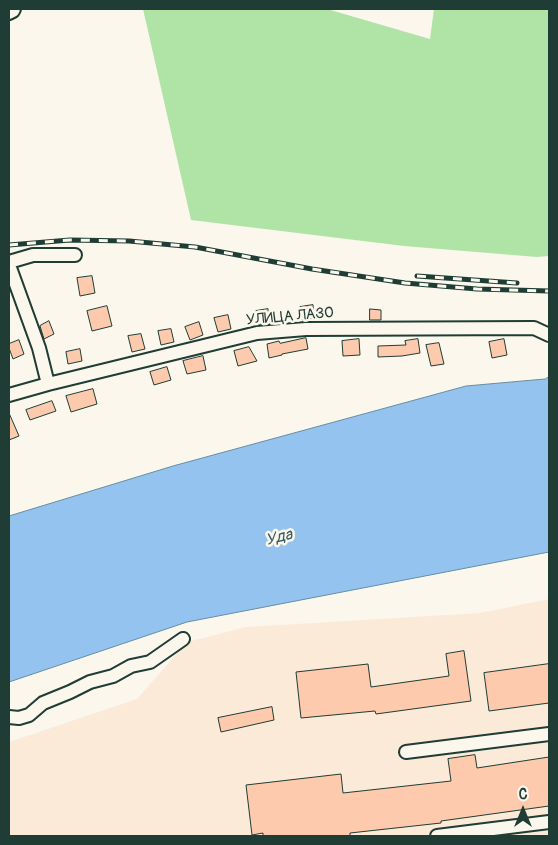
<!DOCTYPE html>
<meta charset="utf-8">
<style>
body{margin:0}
#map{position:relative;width:558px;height:845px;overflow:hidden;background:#fbf7ec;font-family:Pangolin,sans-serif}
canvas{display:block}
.frame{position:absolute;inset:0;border:10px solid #1f3d34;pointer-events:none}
.north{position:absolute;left:498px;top:785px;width:50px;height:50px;-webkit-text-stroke:4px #fbf7ec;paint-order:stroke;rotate:0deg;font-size:14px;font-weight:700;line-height:20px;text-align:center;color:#1f3d34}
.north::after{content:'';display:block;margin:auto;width:18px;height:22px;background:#1f3d34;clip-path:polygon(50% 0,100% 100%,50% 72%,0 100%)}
</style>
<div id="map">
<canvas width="558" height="845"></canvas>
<div class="frame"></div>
<div class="north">С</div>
</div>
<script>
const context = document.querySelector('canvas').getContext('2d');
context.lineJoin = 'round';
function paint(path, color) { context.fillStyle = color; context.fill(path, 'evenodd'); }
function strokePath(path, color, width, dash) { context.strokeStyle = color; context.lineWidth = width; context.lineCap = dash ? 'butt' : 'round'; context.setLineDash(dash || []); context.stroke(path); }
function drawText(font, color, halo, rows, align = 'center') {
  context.font = font + ' Pangolin,sans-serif'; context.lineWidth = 5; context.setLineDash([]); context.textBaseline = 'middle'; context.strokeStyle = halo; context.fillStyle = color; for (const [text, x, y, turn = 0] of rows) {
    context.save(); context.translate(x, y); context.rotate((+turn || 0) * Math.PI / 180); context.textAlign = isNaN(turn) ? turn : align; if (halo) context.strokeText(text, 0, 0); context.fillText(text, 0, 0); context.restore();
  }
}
paint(new Path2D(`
 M 549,599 L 549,836 L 9,836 L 9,742 L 137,699 L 187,642 L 246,627 L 480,613 Z`), '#fcead9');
paint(new Path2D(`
 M 143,9 L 327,9 L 430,39 L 434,9 L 549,9 L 549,256 L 537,257 L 404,246 L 191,220 Z`), '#b0e4a6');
const water = new Path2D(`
 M 549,377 L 549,552 L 187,622 L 9,682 L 9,516 L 173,466 L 466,386 L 545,379 Z`);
paint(water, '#94c3ef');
strokePath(water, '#658da4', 1);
const building = new Path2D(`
 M 92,276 L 95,293 L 80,296 L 77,278 Z
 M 313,305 L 314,318 L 302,320 L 300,307 Z
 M 107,306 L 112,326 L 92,331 L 87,311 Z
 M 268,309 L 270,324 L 258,325 L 256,311 Z
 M 370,309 L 381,310 L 381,320 L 370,320 Z
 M 228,315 L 231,329 L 218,332 L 214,318 Z
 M 49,321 L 54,334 L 44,339 L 40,326 Z
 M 199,322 L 203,335 L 190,340 L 185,327 Z
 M 171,329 L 174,342 L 161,345 L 158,331 Z
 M 141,334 L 145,349 L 132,352 L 128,336 Z
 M 306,338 L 308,349 L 282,354 L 282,355 L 269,358 L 267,344 L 279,341 L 280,343 Z
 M 359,339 L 360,355 L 343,356 L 342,341 Z
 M 418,339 L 420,353 L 402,356 L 378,357 L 378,346 L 406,345 L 405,341 Z
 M 504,339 L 507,355 L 492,358 L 489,342 Z
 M 19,340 L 24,354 L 13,359 L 9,348 L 9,344 Z
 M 439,343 L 444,364 L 431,366 L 426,345 Z
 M 249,347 L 257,361 L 238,366 L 234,351 Z
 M 80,349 L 82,361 L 68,364 L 66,352 Z
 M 203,356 L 206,370 L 187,374 L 183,361 Z
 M 167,367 L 171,380 L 154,385 L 150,372 Z
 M 93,389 L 97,404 L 71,412 L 66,396 Z
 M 52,401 L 56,411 L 30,420 L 26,410 Z
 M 9,413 L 19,436 L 9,440 Z
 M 464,651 L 471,701 L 376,714 L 375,711 L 301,718 L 296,672 L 368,664 L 371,687 L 449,676 L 446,654 Z
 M 549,664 L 549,703 L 489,711 L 484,673 Z
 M 272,707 L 274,720 L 221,732 L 218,718 Z
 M 475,755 L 477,768 L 549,757 L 549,806 L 441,821 L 441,823 L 350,833 L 350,836 L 263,836 L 263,833 L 252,835 L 246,785 L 341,774 L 343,793 L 451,781 L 448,759 Z`);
paint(building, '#fdcaad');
strokePath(building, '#1f3d34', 1);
const minor = new Path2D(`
 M 9,13 L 13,11 L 14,9
 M 9,262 L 33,255 L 75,255
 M 9,265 L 39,348 L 48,384
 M 9,395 L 48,384 L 257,333 L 306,329 L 534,328 L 549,335
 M 9,717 L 19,718 L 29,715 L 43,703 L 70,692 L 90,682 L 113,676 L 131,666 L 150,662 L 183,639
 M 406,752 L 549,734
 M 437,836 L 549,822`);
strokePath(minor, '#1f3d34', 16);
strokePath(minor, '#fbf7ec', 12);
const rail = new Path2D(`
 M 9,245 L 70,240 L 129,241 L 195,247 L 312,269 L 405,283 L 477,289 L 549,291
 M 417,276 L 517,283`);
strokePath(rail, '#1f3d34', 5);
strokePath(rail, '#fbf7ec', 3, [9]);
drawText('15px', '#1f3d34', '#fbf7ec', [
 ["УЛИЦА ЛАЗО",290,317,-5]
]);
drawText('italic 16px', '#3c5e63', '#fbf7ec', [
 ["Уда",279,538,-13]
]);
</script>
